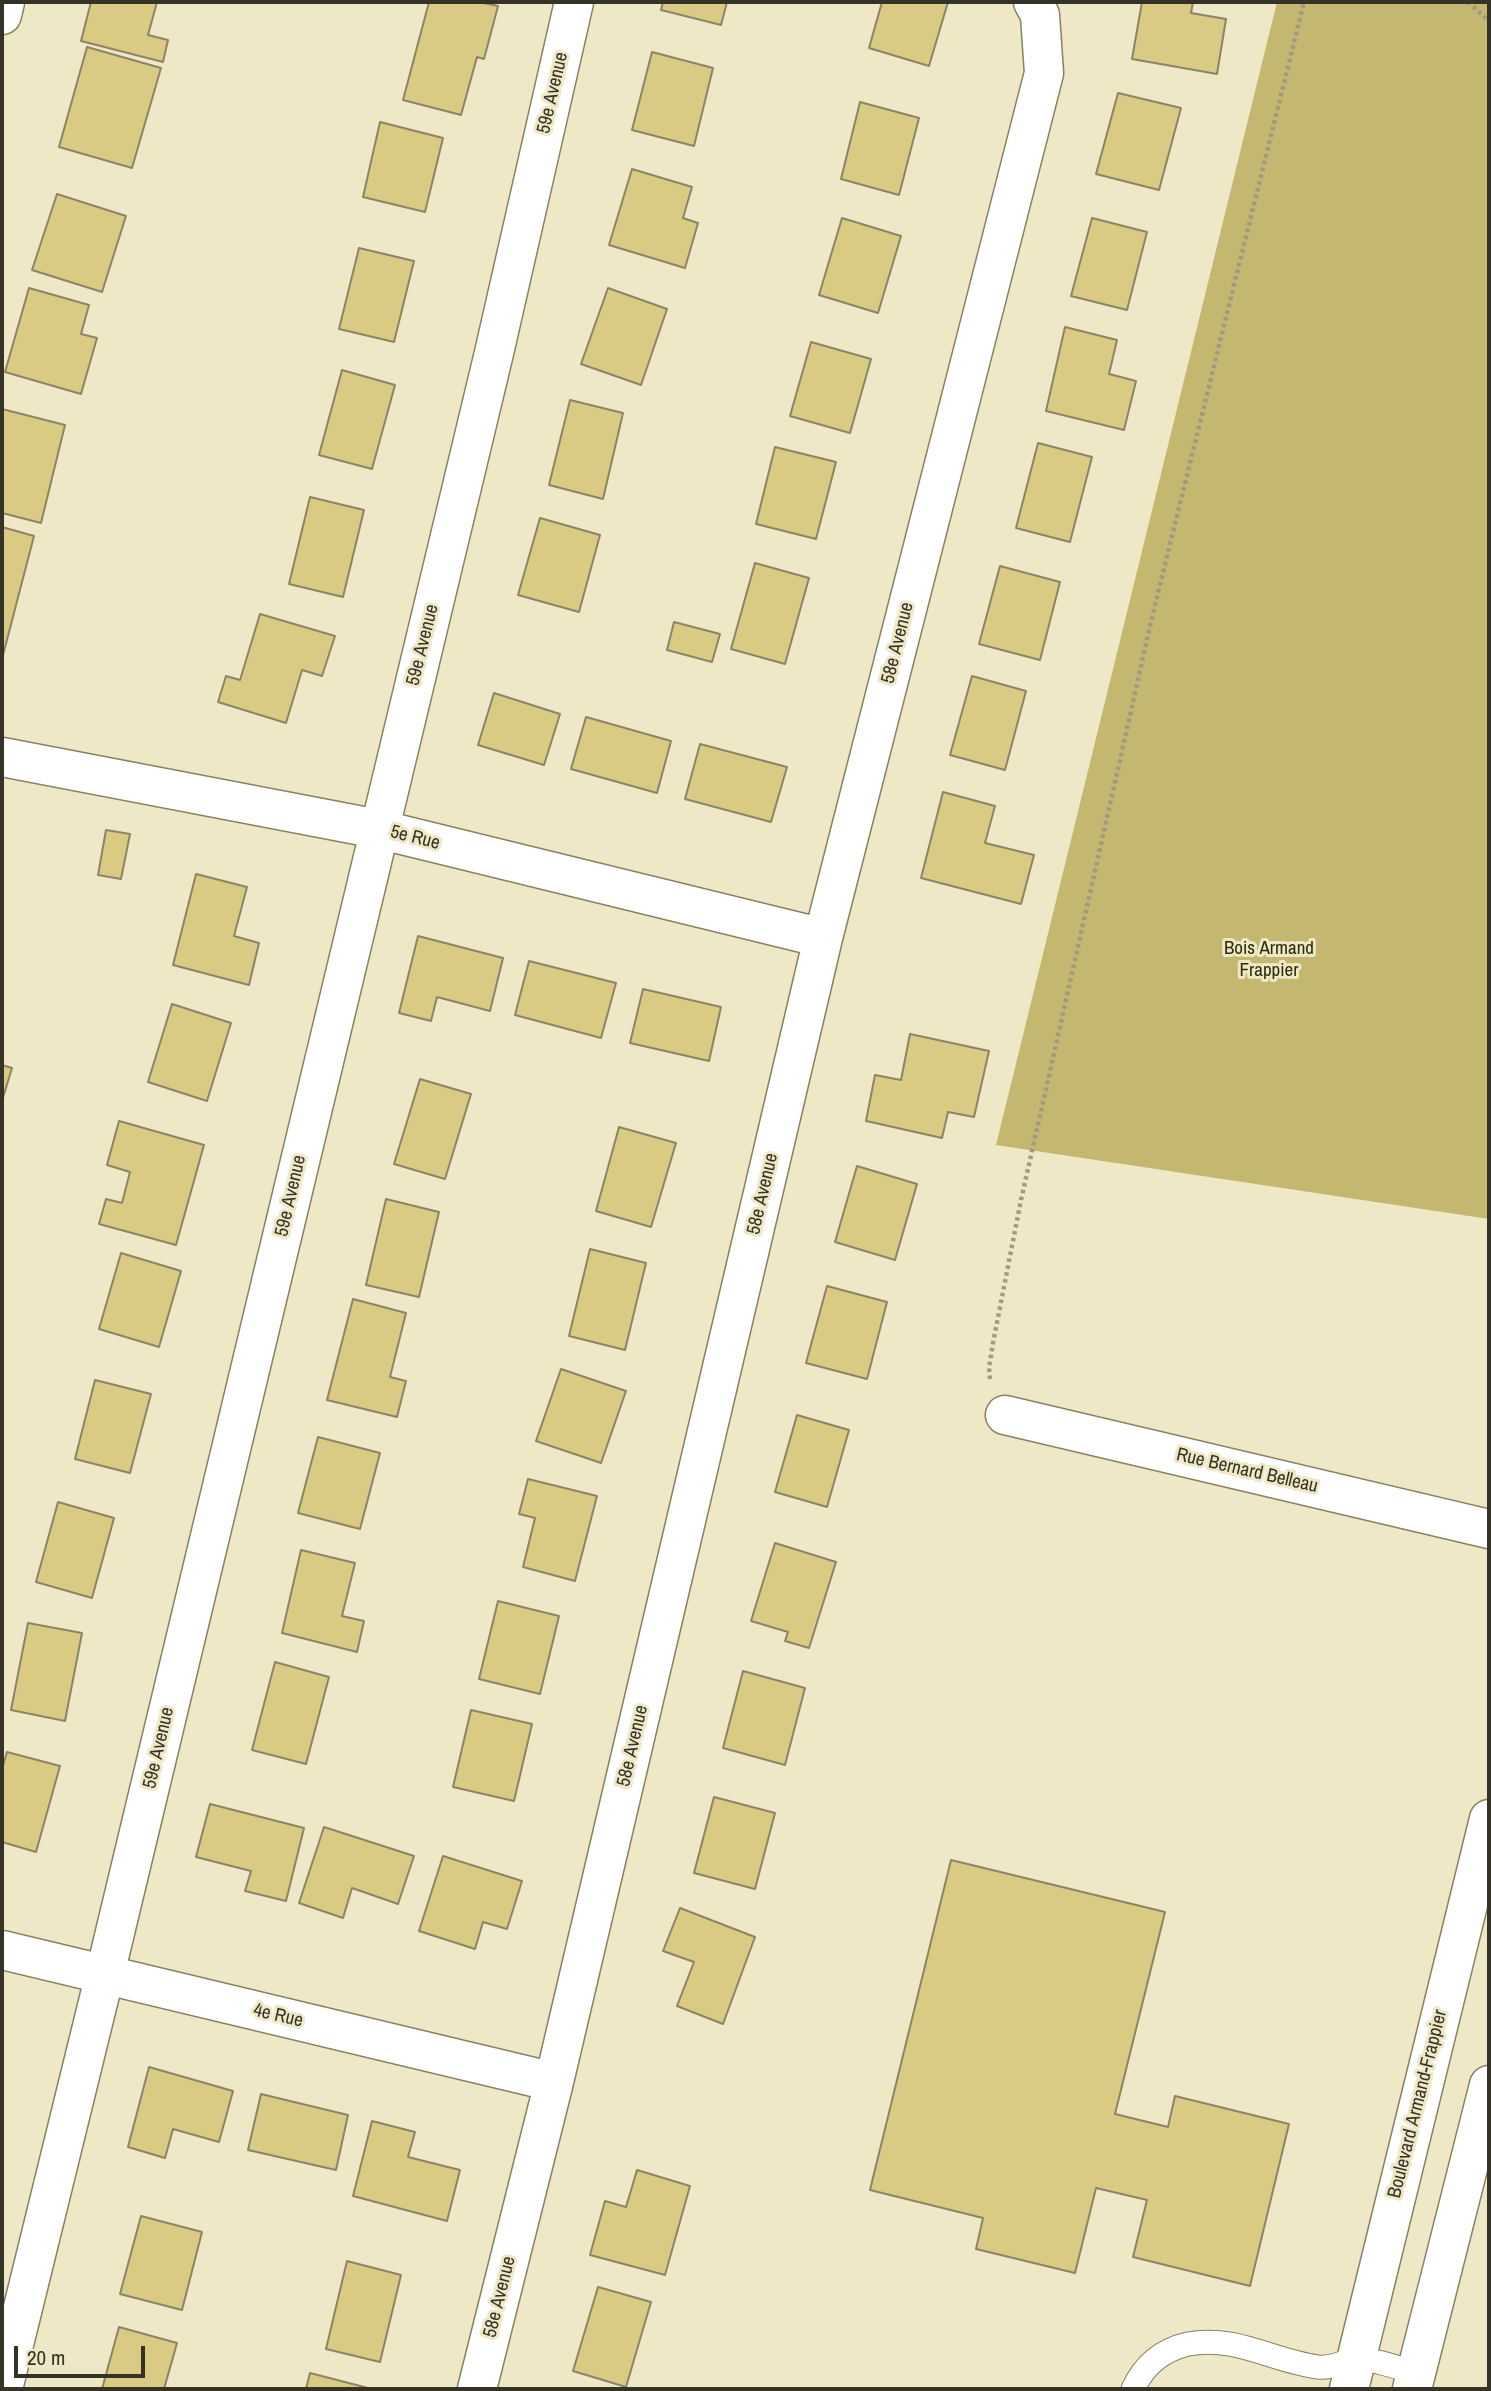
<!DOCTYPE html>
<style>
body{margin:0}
#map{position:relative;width:1491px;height:2391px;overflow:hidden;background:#efe8c6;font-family:"Archivo Narrow",sans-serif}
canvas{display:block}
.frame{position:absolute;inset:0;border:4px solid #353325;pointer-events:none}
.scale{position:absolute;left:14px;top:2346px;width:131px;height:32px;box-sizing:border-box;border:4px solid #353325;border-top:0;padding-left:9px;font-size:21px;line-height:24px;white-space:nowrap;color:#353325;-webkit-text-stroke:5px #efe8c6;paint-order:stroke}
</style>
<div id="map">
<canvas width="1491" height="2391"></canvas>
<div class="frame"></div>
<div class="scale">20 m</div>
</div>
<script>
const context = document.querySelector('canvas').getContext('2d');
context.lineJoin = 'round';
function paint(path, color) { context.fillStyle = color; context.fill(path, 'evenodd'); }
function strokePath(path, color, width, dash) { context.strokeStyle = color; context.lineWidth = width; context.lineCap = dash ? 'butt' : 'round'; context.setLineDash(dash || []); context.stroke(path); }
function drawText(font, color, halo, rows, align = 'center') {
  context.font = font + ' "Archivo Narrow",sans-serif'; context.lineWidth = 6; context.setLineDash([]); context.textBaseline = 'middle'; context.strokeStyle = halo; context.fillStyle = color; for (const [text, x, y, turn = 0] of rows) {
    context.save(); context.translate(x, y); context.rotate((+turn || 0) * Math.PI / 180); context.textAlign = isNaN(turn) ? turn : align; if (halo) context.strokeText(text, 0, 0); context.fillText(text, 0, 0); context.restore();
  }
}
paint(new Path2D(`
 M 1277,2 L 1489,2 L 1489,1219 L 996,1145 Z`), '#c4b770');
const building = new Path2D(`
 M 91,2 L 157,2 L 148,35 L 168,40 L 163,62 L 81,41 Z
 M 429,2 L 479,2 L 498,6 L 484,59 L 477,57 L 461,115 L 403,100 Z
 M 663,2 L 727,2 L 721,25 L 661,10 Z
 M 882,2 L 948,2 L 929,66 L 869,48 Z
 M 1142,2 L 1193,2 L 1191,13 L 1226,19 L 1217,74 L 1132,59 Z
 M 87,47 L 161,68 L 132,168 L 59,147 Z
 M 652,52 L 713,68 L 694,146 L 632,130 Z
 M 1118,93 L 1181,108 L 1159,190 L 1096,174 Z
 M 860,102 L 919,118 L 899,195 L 841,179 Z
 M 380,122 L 443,138 L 425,212 L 363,197 Z
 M 632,169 L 692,187 L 683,218 L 698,223 L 685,268 L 609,245 Z
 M 57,194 L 126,216 L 102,292 L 32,270 Z
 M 842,218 L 901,236 L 878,313 L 819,295 Z
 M 1092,218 L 1147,232 L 1127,310 L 1071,296 Z
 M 359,248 L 414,261 L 394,342 L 339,329 Z
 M 29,288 L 89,305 L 81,334 L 97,338 L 81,394 L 5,372 Z
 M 608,288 L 667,309 L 641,385 L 581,364 Z
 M 1065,327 L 1117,340 L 1109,374 L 1136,381 L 1124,430 L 1046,411 Z
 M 811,342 L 871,359 L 850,433 L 790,416 Z
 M 342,370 L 395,385 L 372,469 L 319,455 Z
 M 570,400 L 623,413 L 603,499 L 549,485 Z
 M 2,409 L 65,425 L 41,523 L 2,513 Z
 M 1038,443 L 1092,457 L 1070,542 L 1016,528 Z
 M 775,447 L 836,462 L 816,539 L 756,524 Z
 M 310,497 L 364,510 L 343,597 L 289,584 Z
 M 540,518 L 600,535 L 579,612 L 518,595 Z
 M 2,527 L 34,536 L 2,659 Z
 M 755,563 L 809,578 L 785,664 L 731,649 Z
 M 1000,566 L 1060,582 L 1040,660 L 979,644 Z
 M 260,614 L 335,636 L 322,676 L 302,670 L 286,723 L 218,702 L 226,676 L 240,680 Z
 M 674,622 L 720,634 L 712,662 L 667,650 Z
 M 972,676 L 1026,691 L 1005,770 L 950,755 Z
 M 494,693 L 560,714 L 544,765 L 478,745 Z
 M 586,717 L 671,741 L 657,793 L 571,769 Z
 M 700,744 L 787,767 L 771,822 L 685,799 Z
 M 943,792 L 995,806 L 985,843 L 1034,855 L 1021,904 L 921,878 Z
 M 106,830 L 130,834 L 121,879 L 98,875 Z
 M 196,874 L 247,887 L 234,936 L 259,943 L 249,985 L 173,965 Z
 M 418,936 L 503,958 L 490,1011 L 437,997 L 431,1021 L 399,1013 Z
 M 529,961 L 616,983 L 601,1038 L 515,1015 Z
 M 643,989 L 721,1007 L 709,1061 L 630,1043 Z
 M 172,1004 L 231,1023 L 207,1101 L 148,1082 Z
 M 910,1034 L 989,1051 L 974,1117 L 948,1112 L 942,1138 L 866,1121 L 875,1075 L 901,1080 Z
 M 2,1065 L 12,1068 L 2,1101 Z
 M 420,1079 L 471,1094 L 445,1179 L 394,1164 Z
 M 119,1121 L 204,1145 L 176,1245 L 99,1224 L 106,1199 L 122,1203 L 130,1172 L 107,1165 Z
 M 619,1127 L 676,1143 L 651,1227 L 596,1211 Z
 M 857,1166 L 917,1184 L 895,1260 L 835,1242 Z
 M 386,1199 L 439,1212 L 419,1297 L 366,1285 Z
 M 590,1249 L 646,1263 L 625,1350 L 569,1336 Z
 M 121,1253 L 181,1271 L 159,1347 L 99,1329 Z
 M 827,1286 L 887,1302 L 867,1379 L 806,1363 Z
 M 353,1299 L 406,1313 L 390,1377 L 406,1381 L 397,1417 L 327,1400 Z
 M 561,1369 L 626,1391 L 601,1463 L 536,1441 Z
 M 95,1380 L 151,1394 L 130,1473 L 75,1459 Z
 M 797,1415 L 849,1430 L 827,1507 L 775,1492 Z
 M 318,1437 L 380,1453 L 360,1529 L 298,1513 Z
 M 528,1479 L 597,1496 L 575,1581 L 523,1567 L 535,1518 L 519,1514 Z
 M 58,1502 L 114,1518 L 92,1598 L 36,1582 Z
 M 775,1543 L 836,1562 L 809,1648 L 785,1641 L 788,1632 L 751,1621 Z
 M 301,1550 L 355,1563 L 342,1616 L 364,1621 L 357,1652 L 282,1633 Z
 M 498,1601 L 559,1616 L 540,1694 L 479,1679 Z
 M 28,1623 L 82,1633 L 65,1721 L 11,1710 Z
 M 275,1662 L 329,1677 L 306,1764 L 252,1750 Z
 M 743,1671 L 805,1688 L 785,1765 L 723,1748 Z
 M 471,1710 L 532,1724 L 514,1801 L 453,1787 Z
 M 7,1752 L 60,1766 L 36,1852 L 2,1842 L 2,1769 Z
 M 714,1797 L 775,1813 L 755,1889 L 694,1873 Z
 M 210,1804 L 304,1828 L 286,1901 L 245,1891 L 251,1871 L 196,1857 Z
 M 324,1827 L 414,1856 L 398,1904 L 352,1888 L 343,1918 L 299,1903 Z
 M 443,1856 L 522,1881 L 507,1929 L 483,1922 L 475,1949 L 419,1931 Z
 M 951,1860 L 1165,1912 L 1115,2114 L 1168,2127 L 1175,2096 L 1289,2124 L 1250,2286 L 1133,2257 L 1147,2200 L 1096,2188 L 1075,2273 L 976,2249 L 983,2218 L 870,2190 Z
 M 680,1908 L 755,1937 L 723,2024 L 677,2006 L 694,1962 L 663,1951 Z
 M 149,2067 L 233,2091 L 219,2142 L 173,2129 L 165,2158 L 128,2147 Z
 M 261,2094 L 348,2115 L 336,2170 L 248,2150 Z
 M 372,2121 L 415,2132 L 408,2157 L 460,2170 L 447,2221 L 353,2196 Z
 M 637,2170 L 690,2186 L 665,2275 L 590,2255 L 605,2201 L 626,2207 Z
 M 141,2216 L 202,2232 L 182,2310 L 120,2294 Z
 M 347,2261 L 401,2275 L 380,2362 L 326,2349 Z
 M 598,2287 L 651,2302 L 626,2387 L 573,2371 Z
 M 119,2327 L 177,2343 L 164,2389 L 102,2389 Z
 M 310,2373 L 372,2389 L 306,2389 Z`);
paint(building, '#d9cb84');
strokePath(building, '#8b8566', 2);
const service = new Path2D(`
 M 1133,2389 C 1144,2365 1162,2350 1188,2344 C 1236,2335 1272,2361 1318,2367 C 1337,2369 1348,2358 1359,2359 C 1378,2360 1398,2368 1416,2373`);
const minor = new Path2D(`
 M 2,15 L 5,2
 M 2,757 L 378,829 L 823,938
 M 1005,1415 L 1489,1529
 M 2,1950 L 554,2082
 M 3,2389 L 105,1974 L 494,353 L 574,2
 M 477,2389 L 554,2082 L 823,938 L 1044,73 L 1040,15 L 1033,2
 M 1349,2389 L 1489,1819
 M 1412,2389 L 1489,2085`);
strokePath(service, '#888263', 25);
strokePath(minor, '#888263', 41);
strokePath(new Path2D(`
 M 1468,2 L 1489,21
 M 990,1379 L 989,1368 L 993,1343 L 1021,1200 L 1153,613 L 1304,2`), '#9f9a81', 4.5, [3.5, 3.5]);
strokePath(service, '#fff', 23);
strokePath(minor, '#fff', 38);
drawText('19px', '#353325', '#efe8c6', [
 ["59e Avenue",553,93,-77],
 ["58e Avenue",898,643,-76],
 ["59e Avenue",423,645,-76],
 ["5e Rue",415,838,14],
 ["58e Avenue",763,1194,-77],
 ["59e Avenue",291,1196,-77],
 ["Rue Bernard Belleau",1247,1471,13],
 ["58e Avenue",633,1746,-77],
 ["59e Avenue",159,1748,-77],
 ["4e Rue",278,2016,13],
 ["Boulevard Armand-Frappier",1418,2104,-76],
 ["58e Avenue",500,2297,-76]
]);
drawText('19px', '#302a09', '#efe8c6', [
 ["Bois Armand",1269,949],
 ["Frappier",1269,971]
]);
</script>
